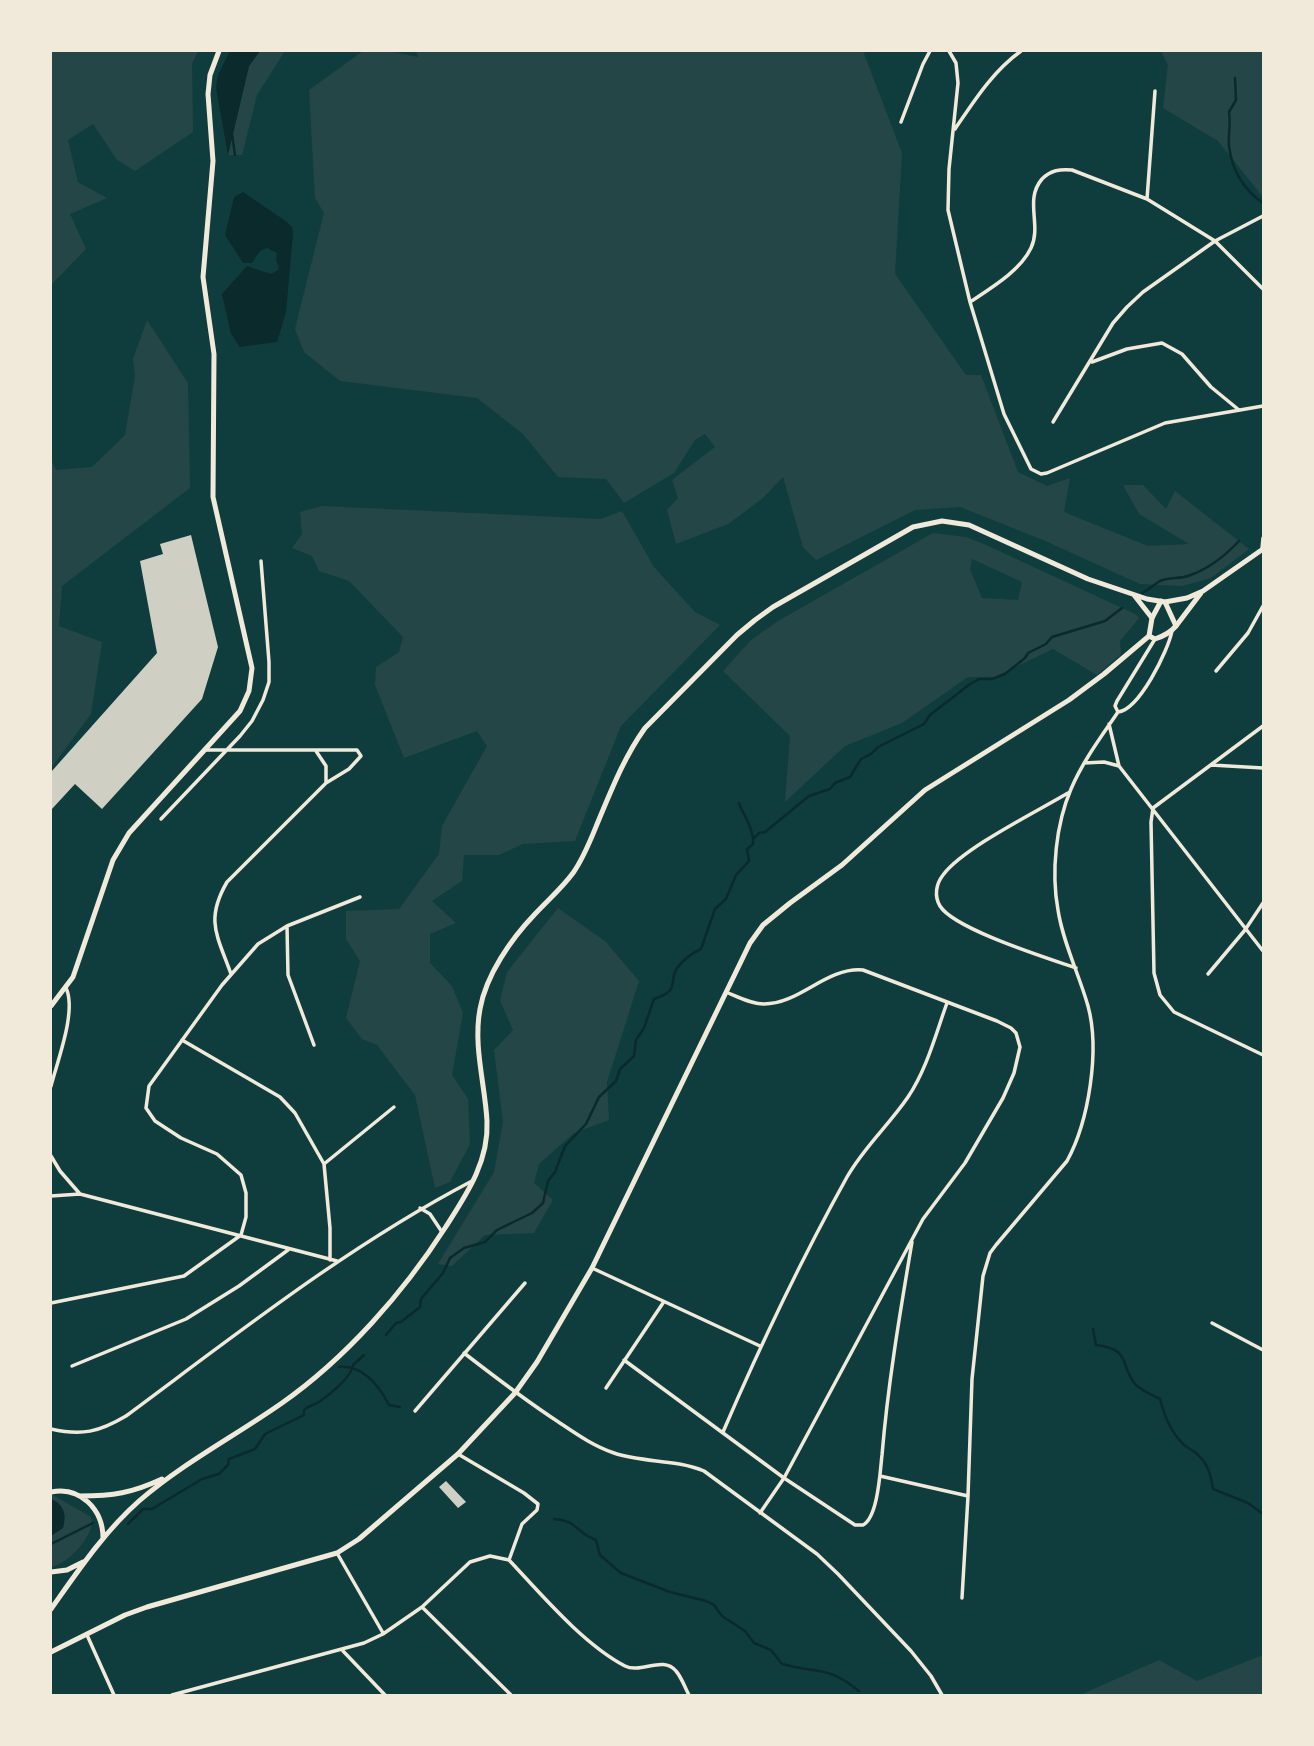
<!DOCTYPE html>
<style>
body{margin:0}
#map{position:relative;width:1314px;height:1746px;overflow:hidden;background:#0f3d3e;font-family:"IBM Plex Serif",serif}
canvas{display:block}
.frame{position:absolute;inset:0;border:52px solid #f1e9da;pointer-events:none}
</style>
<div id="map">
<canvas width="1314" height="1746"></canvas>
<div class="frame"></div>
</div>
<script>
const context = document.querySelector('canvas').getContext('2d');
context.lineJoin = 'round';
function paint(path, color) { context.fillStyle = color; context.fill(path, 'evenodd'); }
function strokePath(path, color, width, dash) { context.strokeStyle = color; context.lineWidth = width; context.lineCap = dash ? 'butt' : 'round'; context.setLineDash(dash || []); context.stroke(path); }
paint(new Path2D(`
 M 51,51 L 198,51 L 192,64 L 193,132 L 135,171 L 117,160 L 93,124 L 68,140 L 78,182 L 107,198 L 70,214 L 86,249 L 52,284 Z
 M 260,51 L 285,51 L 257,95 L 242,155 L 228,155 L 249,66 Z
 M 363,51 L 388,51 L 418,57 L 416,51 L 863,51 L 902,153 L 895,274 L 966,375 L 981,375 L 1018,472 L 1047,486 L 1070,478 L 1064,512 L 1148,546 L 1189,544 L 1139,514 L 1123,485 L 1143,485 L 1166,509 L 1175,491 L 1249,549 L 1211,578 L 1182,586 L 1140,584 L 1043,540 L 960,507 L 915,510 L 816,560 L 803,547 L 783,477 L 763,498 L 728,524 L 676,544 L 667,510 L 678,498 L 672,480 L 715,447 L 705,434 L 695,440 L 674,473 L 624,503 L 606,479 L 558,477 L 523,434 L 477,398 L 340,381 L 304,352 L 295,329 L 324,213 L 315,198 L 309,90 Z
 M 1161,51 L 1263,51 L 1263,197 L 1218,141 L 1163,108 L 1168,65 Z
 M 147,320 L 188,383 L 190,488 L 62,586 L 59,626 L 102,642 L 91,714 L 51,768 L 51,460 L 56,470 L 92,467 L 125,435 L 135,376 L 133,359 Z
 M 322,506 L 601,519 L 622,511 L 654,567 L 695,612 L 720,625 L 621,726 L 575,841 L 523,844 L 499,855 L 464,855 L 462,881 L 432,901 L 456,923 L 430,934 L 430,963 L 452,986 L 463,1013 L 452,1075 L 468,1099 L 470,1144 L 450,1182 L 435,1188 L 415,1095 L 377,1045 L 362,1039 L 346,1018 L 360,961 L 346,939 L 346,911 L 399,909 L 439,854 L 442,826 L 487,746 L 477,731 L 404,758 L 375,685 L 376,667 L 399,652 L 403,637 L 349,581 L 319,571 L 312,556 L 292,548 L 302,534 L 300,512 Z
 M 933,533 L 966,537 L 984,544 L 1135,614 L 1139,618 L 1120,641 L 1121,654 L 1097,675 L 1053,649 L 995,677 L 968,677 L 902,723 L 845,746 L 785,802 L 790,736 L 723,671 L 750,641 L 778,621 ZM 972,559 L 1022,582 L 1018,600 L 982,598 L 970,569 Z
 M 558,908 L 606,942 L 639,981 L 607,1082 L 609,1120 L 574,1133 L 539,1164 L 534,1183 L 553,1200 L 534,1233 L 485,1235 L 452,1266 L 438,1264 L 494,1172 L 503,1122 L 494,1050 L 513,1030 L 500,1001 L 507,972 Z
 M 51,1494 L 91,1517 C 97,1534 67,1565 51,1567 Z
 M 1263,1655 L 1263,1695 L 1080,1695 L 1159,1660 L 1197,1681 Z`), '#244646');
paint(new Path2D(`
 M 230,51 L 260,51 L 249,66 L 228,155 L 216,88 L 218,75 Z
 M 243,192 L 287,222 L 292,227 L 293,234 L 286,312 L 277,342 L 240,347 L 231,334 L 222,294 L 247,266 L 271,274 L 278,270 L 279,266 L 276,261 L 277,253 L 267,248 L 260,251 L 252,263 L 243,263 L 225,235 L 234,197 Z
 M 51,1499 C 64,1504 67,1515 63,1528 L 51,1536 Z`), '#0a2a2b');
strokePath(new Path2D(`
 M 1235,78 L 1236,100 L 1229,112 C 1231,124 1228,135 1229,146 C 1232,171 1243,189 1263,203
 M 232,134 L 235,155
 M 1142,593 C 1149,590 1153,585 1160,581 C 1169,577 1179,579 1188,576 C 1209,569 1225,556 1239,541
 M 739,803 C 744,817 751,823 753,838
 M 1093,1329 L 1096,1345 C 1133,1350 1118,1364 1136,1385 C 1142,1391 1153,1395 1160,1399 C 1164,1415 1171,1432 1183,1444 C 1187,1448 1193,1450 1197,1454 C 1208,1463 1211,1476 1213,1489 L 1248,1503 L 1263,1514
 M 386,1335 L 396,1323 L 401,1322 L 420,1307 L 421,1299 L 443,1273 L 450,1258 L 464,1248 L 485,1242 L 497,1230 L 532,1213 L 543,1203 L 548,1181 L 555,1172 L 565,1146 L 586,1124 L 599,1097 L 616,1081 L 620,1069 L 634,1056 L 636,1040 L 644,1028 L 654,999 C 681,990 668,983 677,968 C 683,960 692,953 701,949 L 715,909 L 726,899 L 736,875 L 749,861 L 747,849 L 753,844 L 753,839 L 759,833 L 765,832 L 809,796 L 830,789 L 835,783 L 850,777 L 861,759 L 871,754 L 878,747 L 924,724 L 930,715 L 970,684 L 979,679 L 992,679 L 1005,674 L 1025,658 L 1028,653 L 1046,644 L 1052,637 L 1105,621 L 1122,608
 M 339,1367 C 363,1365 379,1386 389,1405 L 400,1407
 M 554,1519 C 578,1521 575,1532 596,1540 L 600,1555 L 621,1573 L 670,1592 L 706,1601 L 714,1605 L 722,1616 L 745,1631 L 754,1643 L 771,1650 L 782,1664 C 817,1674 825,1664 859,1691
 M 128,1524 L 143,1509 L 152,1509 L 202,1479 L 219,1474 L 228,1465 L 229,1459 L 255,1449 L 265,1434 L 304,1415 L 304,1410 C 309,1405 313,1406 319,1402 C 329,1395 352,1377 353,1365 L 364,1355
 M 51,1544 L 93,1523`), '#0a2a2b', 2.5);
paint(new Path2D(`
 M 191,535 L 218,647 L 202,699 L 102,809 L 75,784 L 51,810 L 51,772 L 157,653 L 140,561 L 163,554 L 160,544 Z
 M 446,1481 L 466,1502 L 458,1508 L 439,1487 Z`), '#cfcfc3');
strokePath(new Path2D(`
 M 949,51 L 956,63 L 958,83 L 949,169 L 948,210 L 970,302 L 1004,414 L 1031,469 L 1041,474 L 1047,473 L 1165,423 L 1263,406
 M 901,122 L 923,64 L 930,51
 M 955,129 C 974,101 993,71 1021,51
 M 1147,199 L 1155,91
 M 970,302 C 991,288 1020,271 1031,248 C 1042,225 1024,200 1042,179 C 1051,170 1060,169 1072,170 L 1147,199 L 1215,241 L 1263,289
 M 1092,362 L 1127,349 L 1162,343 L 1182,354 L 1211,387 L 1239,410
 M 1053,422 L 1113,323 L 1127,307 L 1143,292 L 1215,241 L 1263,216
 M 1262,549 L 1263,538
 M 1216,671 L 1248,633 L 1263,606
 M 1118,712 C 1139,710 1168,651 1172,631
 M 1109,724 L 1119,766 L 1263,951
 M 1263,726 L 1153,808 L 1151,822 L 1154,973 L 1160,995 L 1174,1012 L 1263,1055
 M 205,750 L 357,750 L 361,756 L 349,769 L 326,783 L 227,882 C 205,920 217,935 231,974
 M 316,751 L 326,766 L 326,783
 M 1084,763 L 1104,762 L 1119,766
 M 1211,765 L 1263,768
 M 1068,793 C 1036,812 963,848 943,875 C 936,884 934,896 940,906 C 954,929 1047,958 1076,968
 M 161,819 L 240,736 L 252,721 L 263,700 L 269,682 L 269,662 L 261,561
 M 287,926 L 288,975 L 314,1045
 M 1208,974 L 1245,930 L 1263,903
 M 726,992 C 738,997 751,1004 764,1004 C 800,1004 826,967 863,970 L 997,1021 L 1011,1028 L 1016,1033 L 1020,1047 L 1014,1073 L 1003,1098 L 965,1163 L 923,1219 L 784,1478 L 760,1513
 M 182,1040 L 280,1097 L 295,1113 L 324,1164 L 330,1228 L 330,1260
 M 51,1086 C 57,1062 77,1011 66,988
 M 51,1156 L 60,1171 L 80,1194
 M 324,1164 L 394,1107
 M 51,1196 L 80,1194 L 337,1261
 M 420,1208 L 430,1214 L 442,1232
 M 592,1268 L 760,1346
 M 51,1303 L 184,1276 L 241,1235 L 246,1217 L 246,1193 L 241,1175 L 217,1154 L 181,1138 L 155,1121 L 146,1108 L 149,1086 L 222,985 L 258,944 L 287,926 L 360,897
 M 1212,1323 L 1263,1350
 M 464,1353 C 495,1377 525,1400 557,1421 C 575,1433 593,1446 614,1453 C 643,1463 676,1459 704,1471 L 817,1554 L 838,1574 L 911,1651 L 931,1676 L 942,1695
 M 624,1360 L 784,1478 L 855,1525 L 863,1525 C 878,1517 880,1472 882,1455 C 888,1383 900,1313 912,1242
 M 72,1366 L 186,1319 L 239,1286 L 288,1250
 M 606,1388 L 663,1303
 M 415,1411 L 525,1283
 M 51,1429 C 82,1436 99,1432 126,1416 C 238,1333 348,1246 472,1181
 M 723,1432 C 760,1346 801,1260 847,1177 C 864,1147 889,1125 908,1097 C 927,1069 936,1033 947,1003
 M 458,1454 L 524,1493 L 538,1504 L 537,1510 L 522,1524 L 509,1560
 M 880,1476 L 968,1496
 M 337,1553 L 383,1633
 M 509,1560 C 541,1594 583,1644 625,1666 C 641,1674 663,1655 676,1671 C 682,1678 685,1688 689,1695
 M 962,1598 L 968,1496 L 972,1379 L 983,1276 L 990,1253 L 996,1245 L 1067,1161 C 1089,1121 1100,1050 1088,1006 C 1079,974 1063,943 1058,910 C 1051,872 1056,824 1071,789 C 1083,761 1101,737 1118,712 L 1115,706 L 1117,701 L 1155,639
 M 422,1607 L 511,1695
 M 87,1635 L 114,1695
 M 343,1651 L 385,1695
 M 172,1695 L 364,1643 L 383,1634 L 422,1607 L 470,1562 L 490,1556 L 509,1560`), '#f1e9da', 3.5);
strokePath(new Path2D(`
 M 1149,636 L 1155,639 C 1164,636 1170,633 1176,626 L 1165,602
 M 1149,636 L 1152,618 L 1161,601
 M 51,1652 L 125,1615 L 147,1607 L 337,1553 L 359,1539 L 458,1454 L 515,1393 L 537,1362 L 592,1268 L 750,943 L 763,925 L 790,903 L 842,865 L 925,790 L 1069,700 L 1104,674 L 1149,636`), '#f1e9da', 5);
strokePath(new Path2D(`
 M 1134,595 L 1152,618
 M 1176,626 L 1201,593
 M 51,1006 L 73,977 L 113,860 L 129,833 L 240,711 L 249,691 L 252,668 L 213,497 L 214,354 L 203,277 L 213,161 L 208,94 L 210,75 L 219,51
 M 51,1492 C 81,1486 103,1510 103,1538
 M 80,1496 C 113,1496 132,1493 162,1479
 M 51,1572 L 67,1570 L 83,1562
 M 51,1609 C 78,1571 104,1532 139,1501 C 183,1463 235,1436 282,1403 C 346,1358 403,1293 445,1228 C 466,1195 489,1162 487,1121 C 485,1084 473,1046 480,1009 C 486,975 511,939 535,914 C 548,900 562,888 573,873 C 585,856 592,836 600,817 C 613,786 625,756 645,728 L 737,635 L 755,620 L 773,607 L 913,527 L 942,521 L 969,525 L 1088,579 L 1147,599 L 1165,602 L 1187,598 L 1203,591 L 1263,549`), '#f1e9da', 5);
</script>
